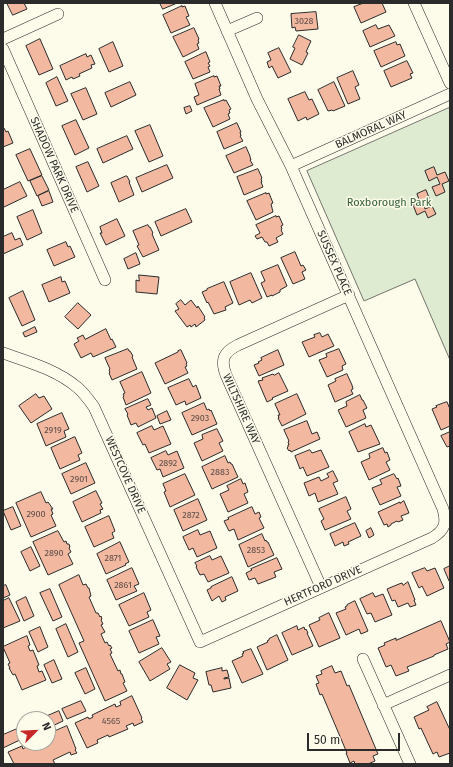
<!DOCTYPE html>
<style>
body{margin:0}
#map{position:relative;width:453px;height:767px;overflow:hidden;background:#fdfbea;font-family:"Fira Sans",sans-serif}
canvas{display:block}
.frame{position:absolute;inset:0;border:4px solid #2b2b2b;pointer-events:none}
.north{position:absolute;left:16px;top:711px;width:40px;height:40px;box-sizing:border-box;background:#fdfbea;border:1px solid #a9a89e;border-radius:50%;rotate:66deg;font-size:11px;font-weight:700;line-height:16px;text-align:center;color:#2b2b2b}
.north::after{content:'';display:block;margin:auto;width:14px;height:18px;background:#c62828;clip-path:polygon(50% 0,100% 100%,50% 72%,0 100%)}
.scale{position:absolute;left:307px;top:733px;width:93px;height:18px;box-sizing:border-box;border:2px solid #2b2b2b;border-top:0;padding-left:5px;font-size:12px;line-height:14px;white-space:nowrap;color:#2b2b2b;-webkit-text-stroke:3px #fdfbea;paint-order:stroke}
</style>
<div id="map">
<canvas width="453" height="767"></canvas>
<div class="frame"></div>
<div class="north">N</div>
<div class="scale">50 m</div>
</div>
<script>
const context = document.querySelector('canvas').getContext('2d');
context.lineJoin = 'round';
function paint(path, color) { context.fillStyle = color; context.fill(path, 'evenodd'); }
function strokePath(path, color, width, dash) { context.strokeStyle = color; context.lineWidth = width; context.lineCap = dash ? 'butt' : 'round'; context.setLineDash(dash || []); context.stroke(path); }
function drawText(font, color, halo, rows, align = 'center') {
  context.font = font + ' "Fira Sans",sans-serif'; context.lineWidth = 3; context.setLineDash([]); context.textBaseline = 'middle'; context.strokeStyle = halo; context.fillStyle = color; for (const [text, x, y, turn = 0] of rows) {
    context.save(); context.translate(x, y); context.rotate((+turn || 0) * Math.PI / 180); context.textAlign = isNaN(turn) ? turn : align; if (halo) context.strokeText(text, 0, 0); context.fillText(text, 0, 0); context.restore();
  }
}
const green = new Path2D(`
 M 449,108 L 450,110 L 450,360 L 415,279 L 364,301 L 307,171 Z`);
paint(green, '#deebd1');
strokePath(green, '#74746e', 1);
const building = new Path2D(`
 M 7,3 L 24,3 L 27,9 L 13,15 Z
 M 160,3 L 177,3 L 163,9 Z
 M 364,3 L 382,3 L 386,12 L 361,23 L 354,7 Z
 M 182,6 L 182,7 L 185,6 L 189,16 L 186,17 L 190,25 L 171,33 L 163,15 Z
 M 316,12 L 318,29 L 296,31 L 295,27 L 292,28 L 291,14 Z
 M 376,25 L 378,29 L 389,25 L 395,36 L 370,47 L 363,31 Z
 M 194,28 L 199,39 L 198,40 L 199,43 L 197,44 L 199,49 L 183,57 L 173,37 Z
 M 299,35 L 311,41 L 306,52 L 308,53 L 302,65 L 290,59 L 295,48 L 293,47 Z
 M 40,39 L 53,69 L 39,75 L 26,46 Z
 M 113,42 L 123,66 L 109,72 L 99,49 Z
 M 396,42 L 397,45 L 400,44 L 405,56 L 381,67 L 374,51 Z
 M 279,48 L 291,72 L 278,78 L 272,66 L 269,68 L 267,62 L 271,60 L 268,53 Z
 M 206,52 L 210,62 L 208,63 L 210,66 L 208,67 L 210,72 L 193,79 L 185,62 Z
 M 86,54 L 87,57 L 91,55 L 95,64 L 91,65 L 92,68 L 79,74 L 80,76 L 73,79 L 72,77 L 66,80 L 60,66 Z
 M 407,61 L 413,73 L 410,74 L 412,78 L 391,87 L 384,71 Z
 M 353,71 L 359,85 L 355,87 L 360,99 L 348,104 L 337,78 Z
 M 214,76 L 214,77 L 217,76 L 221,86 L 219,86 L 220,89 L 219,89 L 221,95 L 197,105 L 194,97 L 199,95 L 195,84 Z
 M 57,77 L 68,101 L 56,106 L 46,83 Z
 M 130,82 L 136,95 L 111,107 L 105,93 Z
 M 334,82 L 345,106 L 333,111 L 332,110 L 328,111 L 318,90 Z
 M 86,88 L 97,114 L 83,120 L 71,94 Z
 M 305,92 L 309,100 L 312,99 L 319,114 L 307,120 L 306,117 L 298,121 L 288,99 Z
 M 224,100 L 224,101 L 226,100 L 231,109 L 229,110 L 230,113 L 228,114 L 230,119 L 213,127 L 204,108 Z
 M 190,106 L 192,111 L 186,114 L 184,108 Z
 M 76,120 L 89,148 L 75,155 L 62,126 Z
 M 237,123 L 241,132 L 240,132 L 241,136 L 240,136 L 243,141 L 224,149 L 217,132 Z
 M 150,125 L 163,156 L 149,162 L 135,131 Z
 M 3,128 L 4,128 L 6,132 L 8,131 L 13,143 L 3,147 Z
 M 127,136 L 133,149 L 103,163 L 97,149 Z
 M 246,147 L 250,156 L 250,157 L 251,160 L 250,160 L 253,165 L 234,173 L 226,156 Z
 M 30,149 L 42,175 L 28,181 L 16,155 Z
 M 88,162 L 99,186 L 87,192 L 76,167 Z
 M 167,165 L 173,178 L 142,192 L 136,178 Z
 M 434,167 L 437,175 L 445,172 L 449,181 L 442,184 L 445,192 L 436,196 L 432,187 L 440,184 L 437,177 L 429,181 L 425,171 Z
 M 258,169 L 262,178 L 261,179 L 262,182 L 261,182 L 263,187 L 244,195 L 237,177 Z
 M 42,176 L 49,190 L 37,196 L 30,181 Z
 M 126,176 L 127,176 L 130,182 L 129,182 L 134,195 L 119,202 L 111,183 Z
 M 20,182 L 27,196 L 4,207 L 3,204 L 3,190 Z
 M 426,190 L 430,200 L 423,203 L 425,209 L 432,206 L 436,214 L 428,218 L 425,211 L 417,215 L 413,205 L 420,202 L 417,194 Z
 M 49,191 L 53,202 L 42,206 L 38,196 Z
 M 266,193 L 266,194 L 269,193 L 273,203 L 271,204 L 273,212 L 256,220 L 247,201 Z
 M 186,209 L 192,222 L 161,236 L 155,222 Z
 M 33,210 L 42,233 L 27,240 L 17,217 Z
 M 276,216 L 276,217 L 279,216 L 283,225 L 281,226 L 282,229 L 281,230 L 283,234 L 276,238 L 278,242 L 269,246 L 267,242 L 265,242 L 262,237 L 257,239 L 255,236 L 260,233 L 256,225 Z
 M 117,219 L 125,236 L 106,245 L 100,233 L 102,233 L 100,227 Z
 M 148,225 L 149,227 L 150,227 L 153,233 L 152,234 L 159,250 L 143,257 L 137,246 L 139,245 L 133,231 Z
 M 12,233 L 15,240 L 20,238 L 23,245 L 3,254 L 3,237 Z
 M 66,242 L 68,247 L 70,246 L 75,257 L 54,266 L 47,250 Z
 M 295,252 L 301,266 L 303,265 L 306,270 L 302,272 L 305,279 L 293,284 L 281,258 Z
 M 136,253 L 140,264 L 128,269 L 124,259 Z
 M 278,265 L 287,286 L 280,290 L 280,292 L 272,296 L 272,295 L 267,297 L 261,283 L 265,281 L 261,272 Z
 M 251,273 L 262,298 L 252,303 L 250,300 L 239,305 L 230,282 Z
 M 139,275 L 159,277 L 157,294 L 136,292 L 136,280 L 139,281 Z
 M 61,277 L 62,282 L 65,281 L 70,293 L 49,302 L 42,285 Z
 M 224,282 L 233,303 L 225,307 L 226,310 L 214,314 L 208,302 L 207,303 L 202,292 L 207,290 L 207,289 Z
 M 23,291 L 35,320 L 22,326 L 9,298 Z
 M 181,300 L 185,305 L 191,300 L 197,308 L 198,306 L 205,317 L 204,318 L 205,320 L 196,327 L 195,324 L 191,327 L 190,325 L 187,327 L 175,311 L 179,309 L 176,304 Z
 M 78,303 L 91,315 L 78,329 L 65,317 Z
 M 35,327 L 37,332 L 25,337 L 23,333 Z
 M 106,329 L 111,340 L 112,339 L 116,347 L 93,357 L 91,353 L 81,358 L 74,344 L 79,341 L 77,338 L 83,335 L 85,339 Z
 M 320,333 L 322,337 L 328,334 L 334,346 L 309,357 L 302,342 L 315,337 L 314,335 Z
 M 128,349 L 129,351 L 130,351 L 133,356 L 132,357 L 137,369 L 112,380 L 109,373 L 110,372 L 109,370 L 110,369 L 105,358 Z
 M 339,349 L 346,364 L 342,366 L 343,370 L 327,377 L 319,360 L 327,357 L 326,354 Z
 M 181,350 L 187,363 L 186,364 L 187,366 L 185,367 L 188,373 L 165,384 L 155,363 L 178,352 L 178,351 Z
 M 278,350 L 284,365 L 259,376 L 254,365 L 259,363 L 258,362 L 262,360 L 261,358 Z
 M 142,372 L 151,393 L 126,405 L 123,397 L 124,396 L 123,394 L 125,393 L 120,382 Z
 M 279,373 L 288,391 L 272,398 L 273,399 L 267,402 L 258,381 L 263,380 L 262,378 L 273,374 L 274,375 Z
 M 347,374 L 352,385 L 353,389 L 351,390 L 353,394 L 335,402 L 328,385 L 336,381 L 335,379 Z
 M 189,379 L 193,387 L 196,385 L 201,398 L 186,405 L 185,401 L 176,405 L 168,388 Z
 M 36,394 L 39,398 L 44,396 L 52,409 L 31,423 L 19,406 Z
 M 297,394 L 306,414 L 282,426 L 278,418 L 279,418 L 278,415 L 280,415 L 275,404 Z
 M 360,395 L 362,400 L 363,400 L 367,408 L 363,410 L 366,418 L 346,427 L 338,410 L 347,406 L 346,402 Z
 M 148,399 L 151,405 L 146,407 L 148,410 L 152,408 L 156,418 L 138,427 L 136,423 L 131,425 L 127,415 L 128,414 L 125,409 Z
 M 447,402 L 450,409 L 450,426 L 441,430 L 432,409 L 437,407 L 436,406 Z
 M 204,403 L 207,410 L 209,409 L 210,411 L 211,410 L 217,424 L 192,435 L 182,413 Z
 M 167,411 L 171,420 L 160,424 L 157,416 Z
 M 62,413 L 69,429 L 64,431 L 66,437 L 46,446 L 37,424 Z
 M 307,421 L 312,434 L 317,432 L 320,439 L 291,452 L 290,450 L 289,451 L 287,448 L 288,447 L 288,445 L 289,445 L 288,442 L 289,441 L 284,430 Z
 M 365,424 L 366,427 L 371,425 L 380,444 L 358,452 L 349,432 Z
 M 152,426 L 154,430 L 163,426 L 171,444 L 149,453 L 145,444 L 143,445 L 137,433 Z
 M 217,429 L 223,441 L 219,443 L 223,451 L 202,461 L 194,443 L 203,439 L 202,435 Z
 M 450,432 L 450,447 L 450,446 L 447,447 L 441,436 Z
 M 75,437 L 82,453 L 78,455 L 80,460 L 60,469 L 51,448 Z
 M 383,448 L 385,453 L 387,452 L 390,460 L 386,462 L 390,470 L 369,480 L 361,462 L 370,458 L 369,454 Z
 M 310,450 L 312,453 L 321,450 L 329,467 L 307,476 L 303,467 L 300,469 L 295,456 Z
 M 166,451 L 168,455 L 177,451 L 184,468 L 163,477 L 160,469 L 157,470 L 151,458 Z
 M 225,456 L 228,463 L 230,462 L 231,464 L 232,464 L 238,477 L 212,489 L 202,467 Z
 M 86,463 L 95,483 L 71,494 L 62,474 Z
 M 333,471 L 338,481 L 333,483 L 338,494 L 318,502 L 315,493 L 309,496 L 304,483 L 319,477 L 321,481 L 329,477 L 327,474 Z
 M 185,474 L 195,495 L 170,507 L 164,492 L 166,491 L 163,484 Z
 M 394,474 L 397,479 L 398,478 L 401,486 L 397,487 L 401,496 L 380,505 L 372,488 L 382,484 L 380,480 Z
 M 241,479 L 243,484 L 245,483 L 248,492 L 244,494 L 248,503 L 228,512 L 220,494 L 229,490 L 227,486 Z
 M 96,491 L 102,503 L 100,504 L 103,509 L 100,510 L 101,513 L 82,522 L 73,502 Z
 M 41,492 L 46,503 L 48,502 L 53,509 L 51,509 L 53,514 L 51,515 L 56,526 L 31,537 L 16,503 Z
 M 346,497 L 351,509 L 347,511 L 351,519 L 325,530 L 321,521 L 324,519 L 319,509 Z
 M 198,499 L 207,520 L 183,531 L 174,510 Z
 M 404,501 L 409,513 L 401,516 L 403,520 L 398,522 L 397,521 L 391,524 L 391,525 L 388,527 L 387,524 L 384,525 L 378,512 L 400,502 L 400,503 Z
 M 13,507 L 21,526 L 11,530 L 3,511 Z
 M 252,507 L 255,514 L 259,512 L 261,517 L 259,518 L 264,528 L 238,540 L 234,529 L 229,531 L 224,521 L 229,519 L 228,518 Z
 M 109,516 L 115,531 L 112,533 L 114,538 L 94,547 L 85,527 Z
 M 355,523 L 361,536 L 348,542 L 349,544 L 344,546 L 343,542 L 335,546 L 330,534 Z
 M 371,528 L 374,535 L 369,538 L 366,531 Z
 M 198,530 L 200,535 L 210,531 L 217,548 L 197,557 L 193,548 L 189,550 L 183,537 Z
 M 58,531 L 64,542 L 66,541 L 67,544 L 69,544 L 70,547 L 69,548 L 71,552 L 68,554 L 73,564 L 48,575 L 33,542 Z
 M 262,534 L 265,541 L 266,540 L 267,542 L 268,542 L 274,555 L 248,567 L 239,545 Z
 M 120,542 L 129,562 L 125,564 L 126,565 L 106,574 L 97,554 Z
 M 31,547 L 40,566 L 30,571 L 21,552 Z
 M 210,556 L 212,560 L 221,556 L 229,573 L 208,582 L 204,574 L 200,575 L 196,567 L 197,566 L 195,563 Z
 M 277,558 L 282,569 L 274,572 L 276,577 L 258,584 L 255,578 L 249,580 L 246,573 L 252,570 L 251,569 Z
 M 450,566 L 450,581 L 449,581 L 444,569 Z
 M 132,568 L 139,584 L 134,586 L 137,591 L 116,600 L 107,580 Z
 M 425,568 L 427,571 L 435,568 L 444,588 L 427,596 L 422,586 L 419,588 L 412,573 Z
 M 79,575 L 83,585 L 86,584 L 88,588 L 89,588 L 91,596 L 89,597 L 96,613 L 98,613 L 100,617 L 101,616 L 102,619 L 101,620 L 103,624 L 101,625 L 105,632 L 101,634 L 105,643 L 107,642 L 109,646 L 110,645 L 112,648 L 110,649 L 112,653 L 110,654 L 118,671 L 120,670 L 121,674 L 122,674 L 125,682 L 123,683 L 127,691 L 105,701 L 79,643 L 84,641 L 59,585 Z
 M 232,577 L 238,591 L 225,597 L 226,600 L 222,602 L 219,596 L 212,601 L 207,590 L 211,588 L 211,587 Z
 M 408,582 L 415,600 L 414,600 L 416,605 L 410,607 L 408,603 L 398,607 L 395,600 L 392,601 L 387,589 L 399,584 L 402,583 L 403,585 Z
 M 6,585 L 10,595 L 3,598 L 3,586 Z
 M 50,589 L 62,617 L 53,621 L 40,593 Z
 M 144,593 L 151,610 L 147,612 L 149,617 L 129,626 L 119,605 Z
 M 373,593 L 375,597 L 383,594 L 392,615 L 375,622 L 371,613 L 367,614 L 360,599 Z
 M 26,597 L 34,616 L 24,621 L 16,602 Z
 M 9,598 L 20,621 L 3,628 L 3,601 Z
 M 355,601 L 368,631 L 361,634 L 359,629 L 346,635 L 336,613 L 346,609 L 345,607 L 347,606 L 347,605 Z
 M 329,613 L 340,638 L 319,647 L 309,625 L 320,620 L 319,618 Z
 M 153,620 L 160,636 L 156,637 L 159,644 L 139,653 L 129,631 Z
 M 441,621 L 450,642 L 446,644 L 448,649 L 434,655 L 434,656 L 407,667 L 409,671 L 396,676 L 391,665 L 386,667 L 378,648 L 385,645 L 384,643 L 396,638 L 396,640 Z
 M 66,624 L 78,652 L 68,657 L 56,629 Z
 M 297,626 L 298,630 L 304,627 L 305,630 L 306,629 L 308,633 L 307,633 L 313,646 L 292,655 L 282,633 Z
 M 40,627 L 48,647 L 38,652 L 29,632 Z
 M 277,635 L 288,660 L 267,670 L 257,647 L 268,642 L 267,641 L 269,640 L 269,639 Z
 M 27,636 L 30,645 L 28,646 L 30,651 L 33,650 L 39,665 L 37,666 L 39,672 L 42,671 L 46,680 L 22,690 L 15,674 L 13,675 L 9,668 L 10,668 L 8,664 L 10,663 L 3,647 Z
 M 162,648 L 171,662 L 167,664 L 170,669 L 150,681 L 139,662 Z
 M 251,649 L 263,674 L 242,683 L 232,661 L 243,656 L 242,654 L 244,653 L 243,652 Z
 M 54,660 L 62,679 L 52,683 L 44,665 Z
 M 180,665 L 195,673 L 193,678 L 198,680 L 187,700 L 167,688 Z
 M 332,666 L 335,673 L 341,671 L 347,686 L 349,685 L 378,754 L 373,756 L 375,761 L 368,764 L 355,764 L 354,761 L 350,763 L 346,753 L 347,753 L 322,694 L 320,695 L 316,684 L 319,683 L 316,676 L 322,674 L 321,671 Z
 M 86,668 L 95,689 L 85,694 L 75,673 Z
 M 222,668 L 222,671 L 227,670 L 229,677 L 224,678 L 224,679 L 229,678 L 231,688 L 213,692 L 211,685 L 209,685 L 206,672 Z
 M 132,696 L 142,718 L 141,719 L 143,722 L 134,726 L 133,723 L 126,726 L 128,729 L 109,737 L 108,735 L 97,740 L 98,743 L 87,748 L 75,723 L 88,717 L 89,719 L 93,717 L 92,715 L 115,704 L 116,707 L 121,705 L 120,702 Z
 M 81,701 L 86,711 L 67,719 L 62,709 Z
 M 437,702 L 450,730 L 450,753 L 439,757 L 437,752 L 433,754 L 421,728 L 419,729 L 414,717 L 429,710 L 427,707 Z
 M 59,711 L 63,721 L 48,728 L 48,719 L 40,719 Z
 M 24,726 L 24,738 L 3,748 L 3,735 Z
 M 67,726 L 76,749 L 75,750 L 77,753 L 71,755 L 70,752 L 53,760 L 55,764 L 14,764 L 8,752 L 22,746 L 23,749 L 26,747 L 25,744 L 28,743 L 48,743 L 48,734 L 50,734 L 51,736 L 54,735 L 53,732 Z`);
paint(building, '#f2b8a0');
strokePath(building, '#2b2b2b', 1);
const street = new Path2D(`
 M 414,3 L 450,83
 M 227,31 L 257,18
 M 3,39 L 58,14
 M 3,49 L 105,280
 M 291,166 L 450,94
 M 3,353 C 29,362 57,370 78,388 C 84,393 89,400 94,407 L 200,642 L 432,538 C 445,530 447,523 443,509 L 291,166 L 257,99 L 215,3
 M 321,587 L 226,375 C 220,359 224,352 238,345 L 349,295
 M 363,659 L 410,764
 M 383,705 L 450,675`);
strokePath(street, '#2b2b2b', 12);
strokePath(street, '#fdfbea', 11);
drawText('9px', '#5d4e48', null, [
 ["3028",304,21],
 ["2903",200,418],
 ["2919",53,430],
 ["2892",168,463],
 ["2883",220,472],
 ["2901",79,479],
 ["2900",36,514],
 ["2872",191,515],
 ["2853",256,550],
 ["2890",54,553],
 ["2871",113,558],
 ["2861",123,585],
 ["4565",111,721]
]);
drawText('11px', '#2b2b2b', '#fdfbea', [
 ["BALMORAL WAY",371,130,-24],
 ["SHADOW PARK DRIVE",54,165,66],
 ["SUSSEX PLACE",334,263,66],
 ["WILTSHIRE WAY",241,409,66],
 ["WESTCOVE DRIVE",125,475,66],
 ["HERTFORD DRIVE",323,586,-24]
]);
drawText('11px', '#34623c', '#fdfbea', [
 ["Roxborough Park",389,203]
]);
</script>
